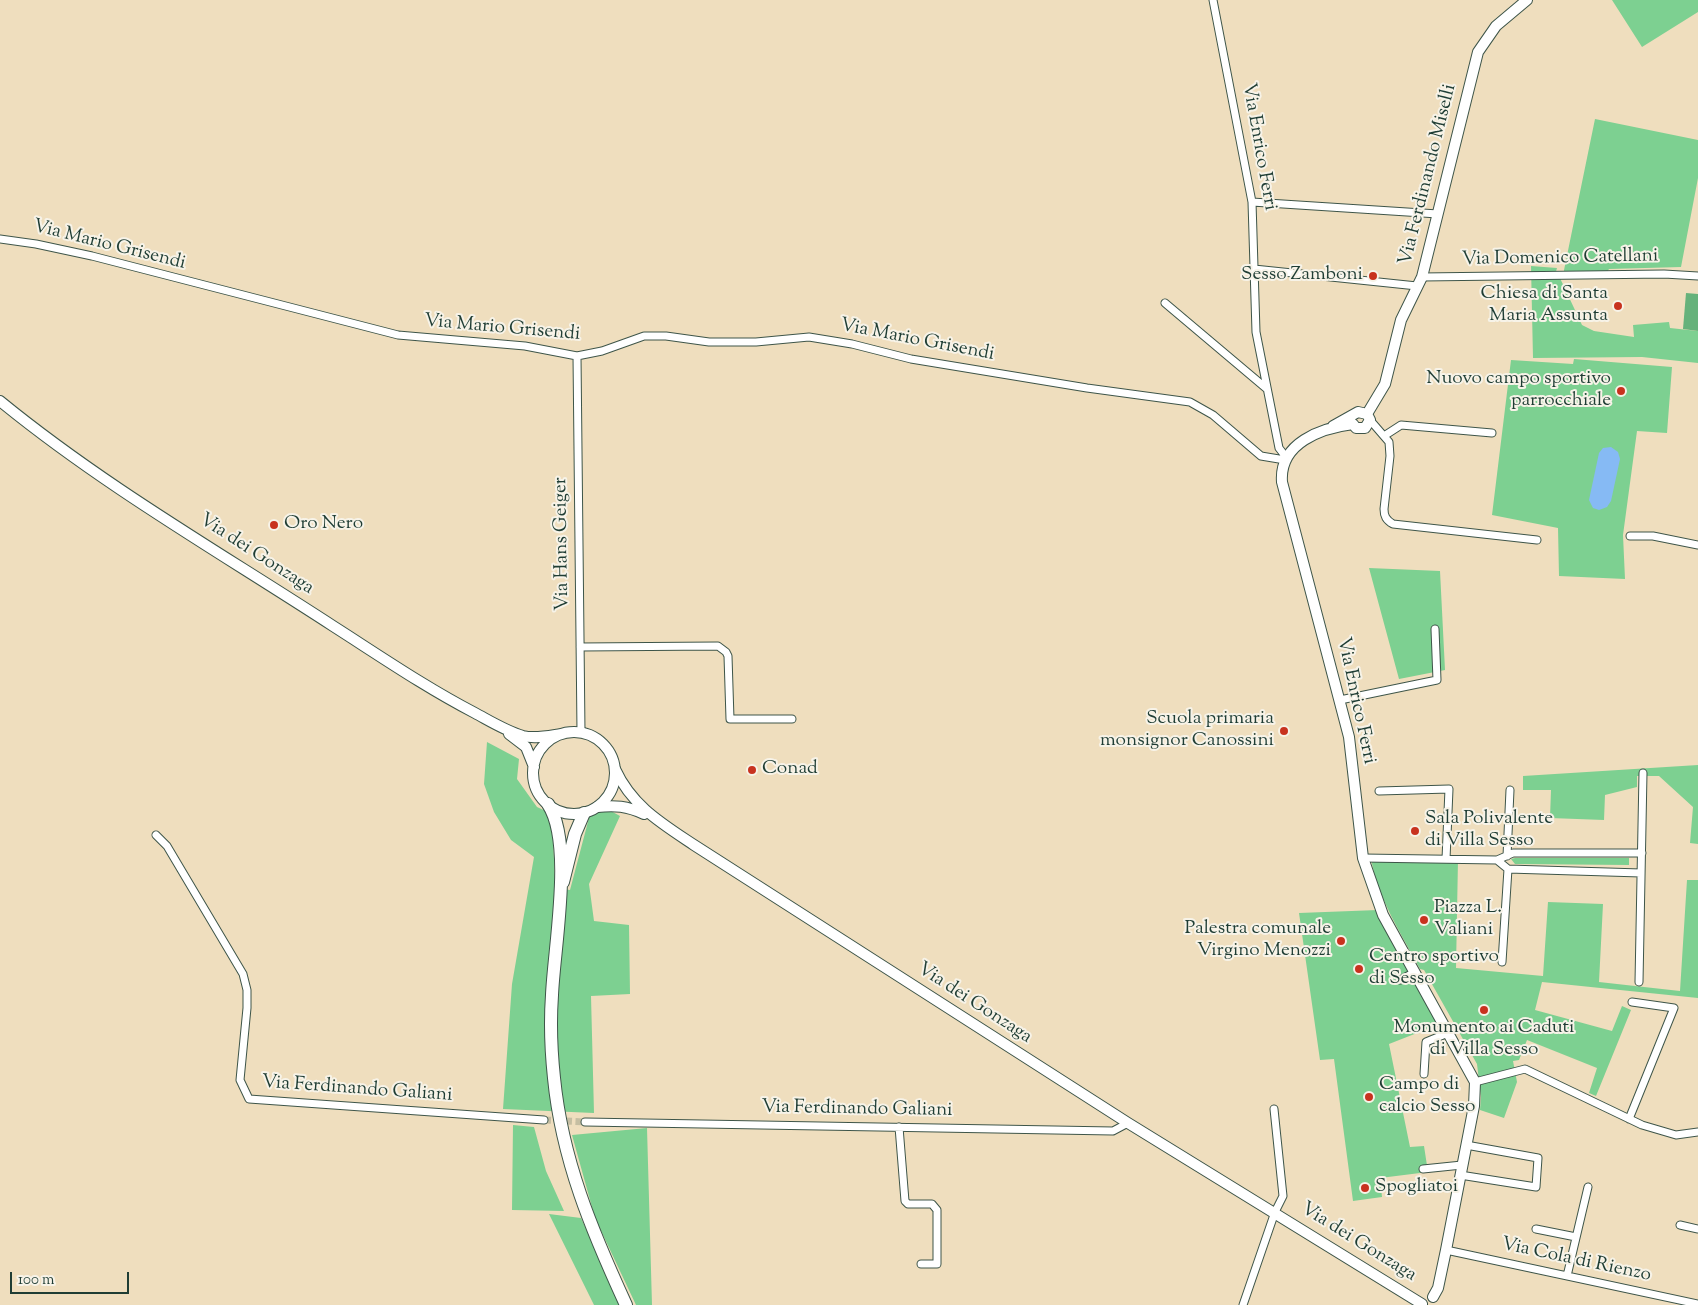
<!DOCTYPE html>
<style>
body{margin:0}
#map{position:relative;width:1698px;height:1305px;overflow:hidden;background:#efdebe;font-family:"Sorts Mill Goudy",serif}
canvas{display:block}
.scale{position:absolute;left:10px;top:1272px;width:119px;height:22px;box-sizing:border-box;border:2px solid #1f3d34;border-top:0;padding-left:6px;font-size:15px;line-height:18px;white-space:nowrap;color:#1f3d34;-webkit-text-stroke:4px #f7f3e8;paint-order:stroke}
</style>
<div id="map">
<canvas width="1698" height="1305"></canvas>
<div class="scale">100 m</div>
</div>
<script>
const context = document.querySelector('canvas').getContext('2d');
context.lineJoin = 'round';
function paint(path, color) { context.fillStyle = color; context.fill(path, 'evenodd'); }
function strokePath(path, color, width, dash) { context.strokeStyle = color; context.lineWidth = width; context.lineCap = dash ? 'butt' : 'round'; context.setLineDash(dash || []); context.stroke(path); }
function drawText(font, color, halo, rows, align = 'center') {
  context.font = font + ' "Sorts Mill Goudy",serif'; context.lineWidth = 4; context.setLineDash([]); context.textBaseline = 'middle'; context.strokeStyle = halo; context.fillStyle = color; for (const [text, x, y, turn = 0] of rows) {
    context.save(); context.translate(x, y); context.rotate((+turn || 0) * Math.PI / 180); context.textAlign = isNaN(turn) ? turn : align; if (halo) context.strokeText(text, 0, 0); context.fillText(text, 0, 0); context.restore();
  }
}
paint(new Path2D(`
 M 1612,0 L 1698,0 L 1698,12 L 1642,47 Z
 M 1595,119 L 1698,140 L 1698,178 L 1681,267 L 1609,269 L 1605,275 L 1559,276 L 1582,325 L 1594,331 L 1634,337 L 1633,325 L 1669,322 L 1670,328 L 1698,331 L 1698,363 L 1642,357 L 1533,358 L 1531,266 L 1557,268 L 1555,275 L 1563,275 Z
 M 1574,359 L 1672,367 L 1667,433 L 1637,431 L 1623,535 L 1625,579 L 1559,576 L 1558,528 L 1492,515 L 1511,360 L 1573,364 Z
 M 1369,568 L 1440,571 L 1445,670 L 1399,679 Z
 M 487,742 L 519,759 L 517,779 L 537,807 L 548,812 L 553,833 L 555,888 L 570,890 L 590,814 L 609,810 L 620,816 L 589,884 L 594,921 L 629,925 L 630,994 L 591,996 L 594,1113 L 503,1109 L 512,984 L 534,857 L 511,840 L 494,812 L 484,784 Z
 M 1698,765 L 1698,844 L 1690,843 L 1693,807 L 1659,776 L 1637,776 L 1637,787 L 1605,795 L 1604,820 L 1550,818 L 1551,790 L 1523,790 L 1523,776 Z
 M 1371,858 L 1458,859 L 1456,968 L 1543,976 L 1548,902 L 1603,904 L 1599,982 L 1680,991 L 1687,880 L 1698,880 L 1698,998 L 1542,982 L 1535,1010 L 1612,1031 L 1622,1006 L 1631,1010 L 1596,1096 L 1589,1093 L 1597,1068 L 1527,1040 L 1519,1060 L 1513,1061 L 1517,1082 L 1504,1118 L 1480,1110 L 1481,1097 L 1477,1064 L 1424,970 L 1420,969 C 1402,935 1377,897 1371,858 Z
 M 1515,858 L 1629,858 L 1629,865 L 1515,864 L 1511,859 Z
 M 1378,910 L 1440,1024 L 1389,1044 L 1410,1147 L 1424,1146 L 1428,1172 L 1380,1178 L 1382,1197 L 1353,1201 L 1334,1059 L 1320,1060 L 1299,913 Z
 M 513,1125 L 534,1127 L 546,1171 L 564,1211 L 512,1210 Z
 M 647,1128 L 652,1305 L 636,1305 L 595,1218 L 572,1135 Z
 M 549,1214 L 581,1218 L 621,1305 L 594,1305 Z`), '#7dd091');
paint(new Path2D(`
 M 1686,293 L 1698,294 L 1698,331 L 1683,329 Z`), '#66b27b');
paint(new Path2D(`
 M 1611,447 L 1618,452 L 1620,459 L 1611,501 L 1607,507 L 1599,510 L 1593,508 L 1589,500 L 1599,453 L 1603,448 Z`), '#86baf4');
strokePath(new Path2D(`
 M 544,1120 L 585,1122`), '#c5bea2', 7, [7, 3.5]);
const street = new Path2D(`
 M 1213,0 L 1252,202 L 1256,332 L 1279,448 L 1286,457
 M 1252,202 L 1438,214
 M 0,239 L 36,244 L 92,256 L 398,335 L 525,346 L 577,356 L 602,351 L 644,336 L 666,336 L 709,342 L 756,342 L 809,337 L 852,344 L 911,359 L 1087,388 L 1190,402 L 1213,415 L 1261,456 L 1285,460
 M 1254,269 L 1417,286
 M 1422,277 L 1664,274 L 1698,276
 M 1165,303 L 1267,389
 M 577,356 L 581,732
 M 1370,420 L 1389,442 L 1390,456 L 1384,509 C 1384,516 1386,520 1393,524 L 1537,540
 M 1384,436 L 1401,425 L 1492,433
 M 1630,536 L 1653,536 L 1698,545
 M 580,647 L 718,646 L 726,652 L 728,656 L 730,719 L 792,719
 M 1340,700 L 1437,680 L 1435,629
 M 1379,791 L 1449,789 L 1446,859
 M 156,835 L 167,846 L 243,974 L 247,990 L 247,1008 L 240,1080 L 249,1099 L 544,1120
 M 1507,856 L 1510,790
 M 1363,858 L 1497,860 L 1508,869 L 1641,873
 M 1497,860 L 1513,853 L 1642,853
 M 1502,962 L 1508,869
 M 1400,980 L 1415,972
 M 1639,982 L 1643,773
 M 1424,1074 L 1426,1042 L 1448,1033
 M 1475,1082 L 1525,1069 L 1642,1125 L 1676,1135 L 1698,1132
 M 1629,1119 L 1674,1008 L 1632,1002
 M 585,1122 L 1113,1131 L 1128,1123
 M 899,1127 L 905,1201 L 908,1204 L 932,1204 L 937,1210 L 937,1264 L 921,1264
 M 1423,1169 L 1462,1165
 M 1460,1175 L 1536,1187 L 1538,1158 L 1466,1145
 M 1680,1225 L 1698,1229
 M 1536,1229 L 1576,1237
 M 1446,1250 L 1698,1304
 M 1567,1276 L 1588,1187
 M 1243,1305 L 1275,1212 L 1283,1196 L 1274,1109`);
const secondary = new Path2D(`
 M 1367,414 L 1385,384 L 1401,320 L 1422,277 L 1478,52 L 1496,26 L 1527,0
 M 1333,426 L 1358,412 L 1367,414 L 1370,420 L 1365,428 L 1356,428 L 1353,424 C 1321,428 1279,443 1282,482 L 1349,737 L 1363,858 L 1383,915 L 1475,1082 L 1474,1106 L 1446,1250 L 1438,1288 L 1433,1297
 M 615,769 C 632,806 661,823 694,845 L 1128,1123 L 1422,1304
 M 597,807 C 615,805 627,806 644,814`);
const primary = new Path2D(`
 M 0,401 C 104,486 221,553 333,626 C 380,656 425,687 475,713 C 490,721 506,731 523,736 C 535,739 548,736 561,734
 M533 773a41 41 0 1 1 82 0a41 41 0 1 1-82 0Z
 M 509,734 L 526,747 L 534,767`);
const highway = new Path2D(`
 M 548,804 C 574,843 554,947 552,995 C 550,1023 551,1050 554,1078 C 562,1160 592,1231 626,1305
 M 563,882 L 575,834 L 584,813`);
strokePath(street, '#3e5549', 9);
strokePath(secondary, '#3e5549', 12);
strokePath(primary, '#3e5549', 12);
strokePath(highway, '#3e5549', 14);
strokePath(street, '#fff', 7);
strokePath(secondary, '#fff', 10);
strokePath(primary, '#fff', 10);
strokePath(highway, '#fff', 12);
for (const [x, y, r, color] of [
 [1373,276,5,"#c8321e"],
 [1618,306,5,"#c8321e"],
 [1621,391,5,"#c8321e"],
 [274,525,5,"#c8321e"],
 [1284,731,5,"#c8321e"],
 [752,770,5,"#c8321e"],
 [1415,831,5,"#c8321e"],
 [1424,920,5,"#c8321e"],
 [1341,941,5,"#c8321e"],
 [1359,969,5,"#c8321e"],
 [1484,1010,5,"#c8321e"],
 [1369,1097,5,"#c8321e"],
 [1365,1188,5,"#c8321e"]
]) { const dot = new Path2D(); dot.arc(x, y, r, 0, 2 * Math.PI); context.fillStyle = color; context.fill(dot); strokePath(dot, '#f7f3e8', 2); }
drawText('19px', '#1f3d34', '#f7f3e8', [
 ["Via Enrico Ferri",1258,147,80],
 ["Via Ferdinando Miselli",1429,175,-76],
 ["Via Mario Grisendi",109,246,14],
 ["Via Domenico Catellani",1560,259,-1],
 ["Via Mario Grisendi",502,329,5],
 ["Via Mario Grisendi",917,341,11],
 ["Via Hans Geiger",563,544,-91],
 ["Via dei Gonzaga",256,555,33],
 ["Via Enrico Ferri",1355,701,78],
 ["Via dei Gonzaga",974,1004,33],
 ["Via Ferdinando Galiani",357,1090,4],
 ["Via Ferdinando Galiani",857,1110,1],
 ["Via dei Gonzaga",1358,1243,32],
 ["Via Cola di Rienzo",1576,1261,12]
]);
drawText('19px', '#1f3d34', '#f7f3e8', [
 ["Sesso Zamboni",1363,276,"right"],
 ["Chiesa di Santa",1608,295,"right"],
 ["Maria Assunta",1608,317,"right"],
 ["Nuovo campo sportivo",1611,380,"right"],
 ["parrocchiale",1611,402,"right"],
 ["Oro Nero",284,525],
 ["Scuola primaria",1274,720,"right"],
 ["monsignor Canossini",1274,742,"right"],
 ["Conad",762,770],
 ["Sala Polivalente",1425,820],
 ["di Villa Sesso",1425,842],
 ["Piazza L.",1434,909],
 ["Valiani",1434,931],
 ["Palestra comunale",1331,930,"right"],
 ["Virgino Menozzi",1331,952,"right"],
 ["Centro sportivo",1369,958],
 ["di Sesso",1369,980],
 ["Monumento ai Caduti",1484,1029,"center"],
 ["di Villa Sesso",1484,1051,"center"],
 ["Campo di",1379,1086],
 ["calcio Sesso",1379,1108],
 ["Spogliatoi",1375,1188]
], 'left');
</script>
